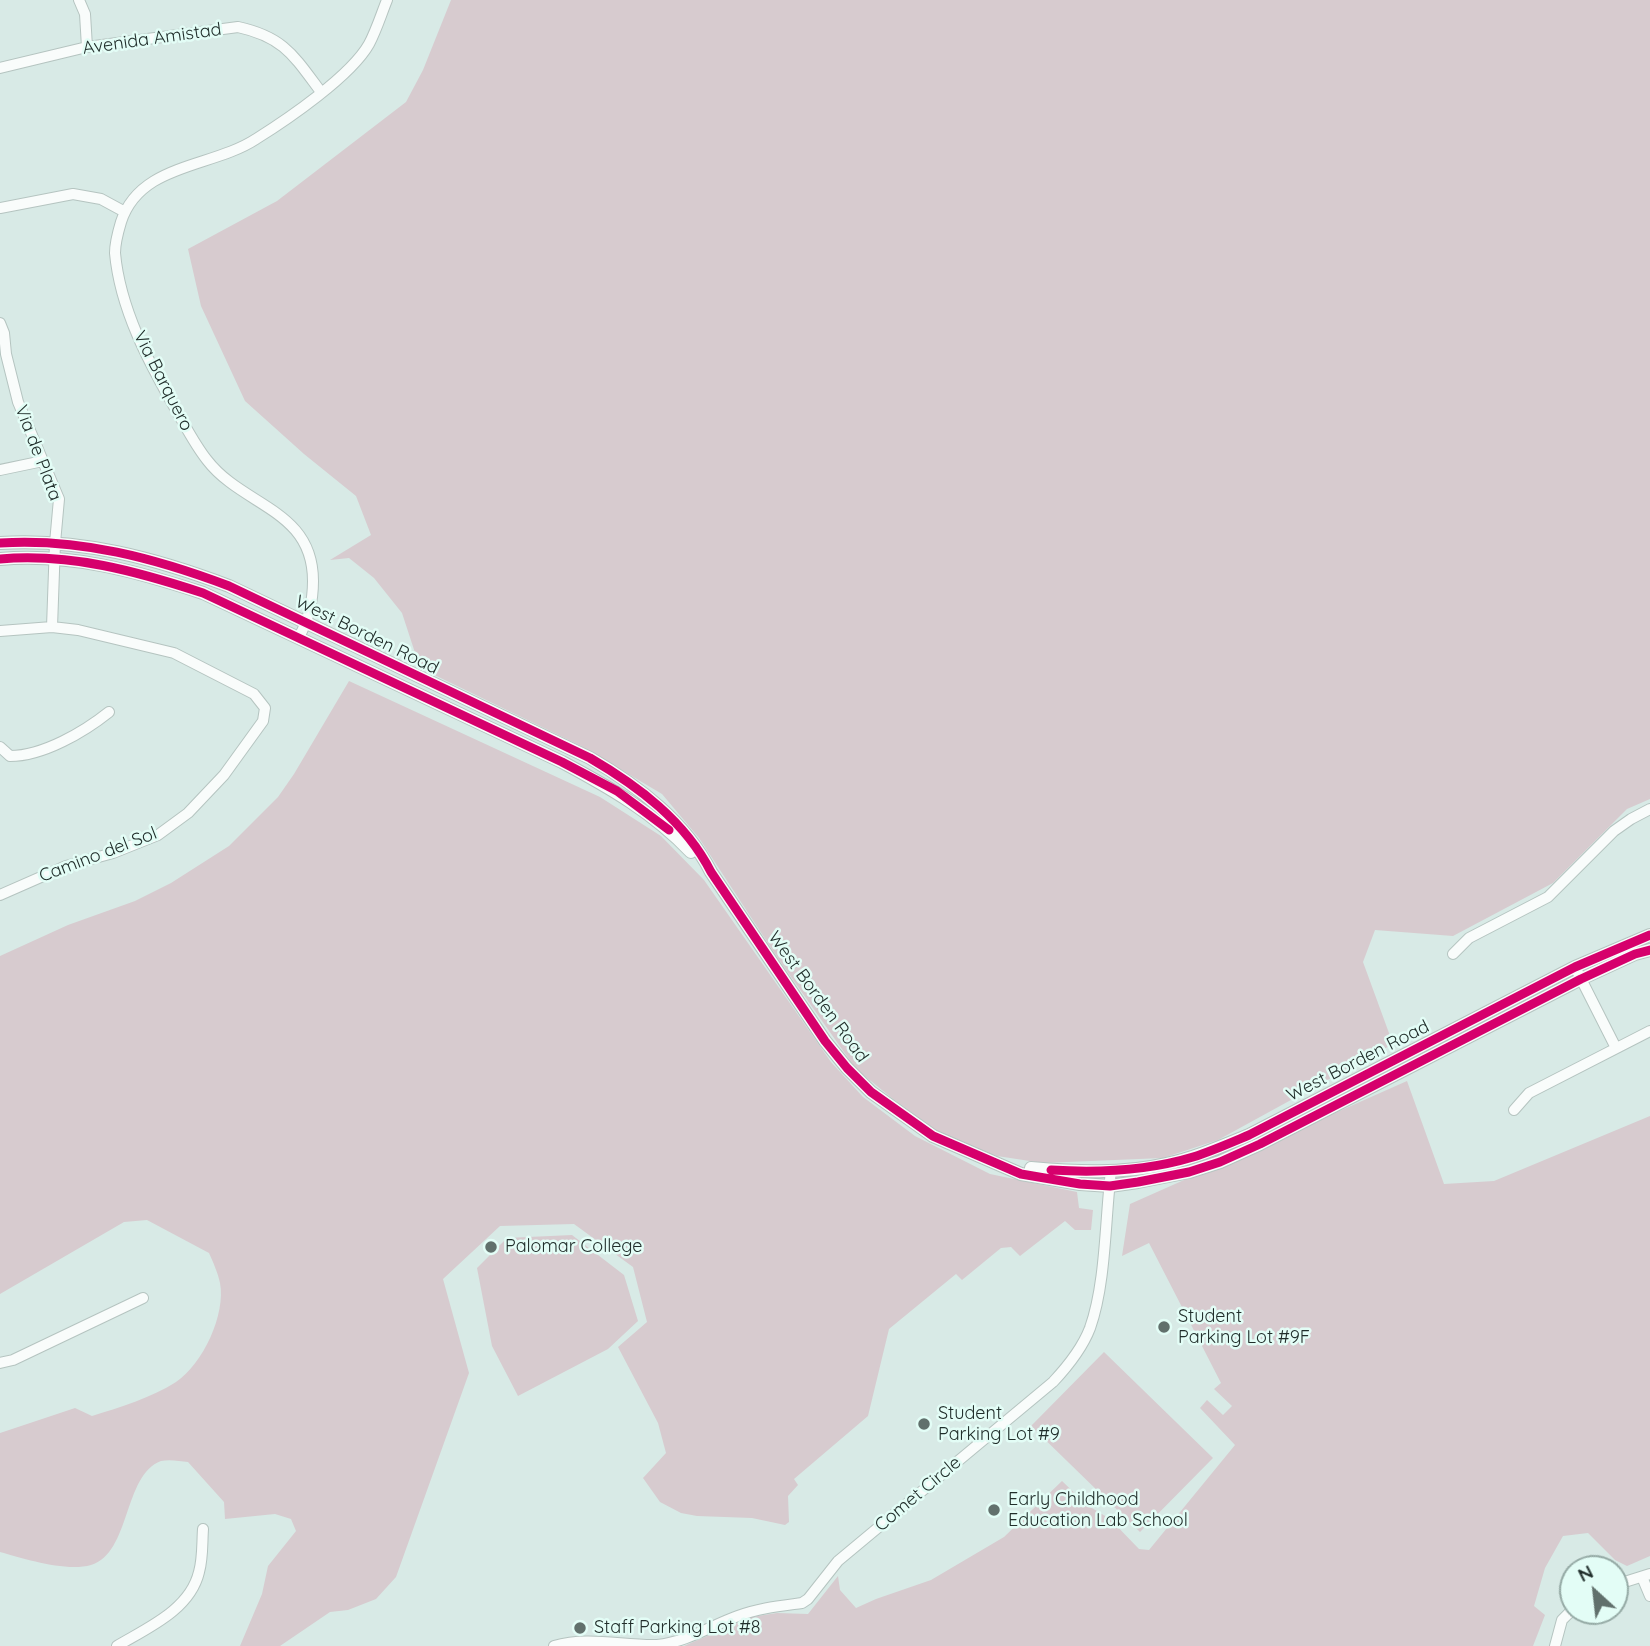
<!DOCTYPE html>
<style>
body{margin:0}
#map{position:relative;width:1650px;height:1646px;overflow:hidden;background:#d8eae6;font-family:Quicksand,sans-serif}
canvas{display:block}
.north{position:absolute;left:1559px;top:1555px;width:70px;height:70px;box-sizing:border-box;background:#e3fdf6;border:2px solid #95aaa5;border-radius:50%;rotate:333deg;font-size:19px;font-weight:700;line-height:28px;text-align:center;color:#212e2b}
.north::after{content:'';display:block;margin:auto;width:24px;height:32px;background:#61706c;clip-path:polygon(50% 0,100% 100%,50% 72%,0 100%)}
</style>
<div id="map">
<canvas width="1650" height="1646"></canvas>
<div class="north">N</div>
</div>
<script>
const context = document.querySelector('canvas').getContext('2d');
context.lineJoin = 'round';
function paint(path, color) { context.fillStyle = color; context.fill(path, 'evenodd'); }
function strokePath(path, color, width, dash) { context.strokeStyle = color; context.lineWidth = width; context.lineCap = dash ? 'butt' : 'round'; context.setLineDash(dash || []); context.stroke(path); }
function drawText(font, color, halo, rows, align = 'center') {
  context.font = font + ' Quicksand,sans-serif'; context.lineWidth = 5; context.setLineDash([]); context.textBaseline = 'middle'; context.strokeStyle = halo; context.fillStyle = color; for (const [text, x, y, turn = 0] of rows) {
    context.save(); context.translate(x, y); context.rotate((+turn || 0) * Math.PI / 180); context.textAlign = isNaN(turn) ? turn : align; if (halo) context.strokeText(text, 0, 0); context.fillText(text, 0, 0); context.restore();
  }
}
paint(new Path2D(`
 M 451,0 L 1650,0 L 1650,799 L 1627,809 L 1553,883 L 1453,936 L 1375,930 L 1363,962 L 1393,1044 L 1218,1140 L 1163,1158 L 1043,1163 L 997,1156 L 944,1136 L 893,1099 L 856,1069 L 779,960 L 699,838 L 662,794 L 581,746 L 420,668 L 402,613 L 374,578 L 349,558 L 330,560 L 371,535 L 356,496 L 304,454 L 245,401 L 201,306 L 188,249 L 277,201 L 406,102 L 423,70 Z
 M 349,681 L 600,797 L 661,836 L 704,880 L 831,1062 L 863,1097 L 915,1136 L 990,1174 L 1077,1192 L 1079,1208 L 1093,1210 L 1091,1230 L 1075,1230 L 1065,1221 L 1020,1256 L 1011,1247 L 1001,1248 L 962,1280 L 956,1274 L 889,1329 L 868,1416 L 794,1479 L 798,1485 L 788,1496 L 789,1522 L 785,1525 L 752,1518 L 697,1516 L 681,1513 L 660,1502 L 643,1478 L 666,1453 L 658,1423 L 618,1347 L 647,1322 L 633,1267 L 574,1224 L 500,1226 L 443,1279 L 469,1373 L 396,1577 L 376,1599 L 348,1610 L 330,1612 L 280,1646 L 240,1646 L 262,1594 L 268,1566 L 296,1531 L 291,1519 L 275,1514 L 225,1519 L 224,1502 L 188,1462 C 180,1461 169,1459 161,1461 C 123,1475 131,1553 91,1565 C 66,1572 25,1559 0,1552 L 0,1433 L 75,1408 L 92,1416 C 118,1408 153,1397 176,1382 C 203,1364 226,1314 220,1283 C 218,1273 213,1262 209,1253 L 147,1220 L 124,1222 L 0,1294 L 0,956 L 68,925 L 135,901 L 171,883 L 229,846 L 278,797 L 294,774 Z
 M 1407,1081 L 1444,1184 L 1494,1181 L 1650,1116 L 1650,1556 L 1627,1566 L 1615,1560 L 1588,1533 L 1563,1536 L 1545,1568 L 1534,1606 L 1545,1615 L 1533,1646 L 684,1646 L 751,1617 L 777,1613 L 808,1614 L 838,1576 L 840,1590 L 856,1608 L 876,1599 L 931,1580 L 1004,1537 L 1062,1481 L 1087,1505 L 1110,1519 L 1139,1549 L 1149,1550 L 1235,1445 L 1200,1408 L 1207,1400 L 1223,1415 L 1232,1406 L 1214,1389 L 1221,1383 L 1149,1243 L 1122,1256 L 1130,1204 Z
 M 572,1235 L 624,1275 L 638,1321 L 608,1349 L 518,1396 L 492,1346 L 477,1268 L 507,1238 Z
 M 1104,1352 L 1213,1458 L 1140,1532 L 1031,1426 Z`), '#d7cbcf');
const minor = new Path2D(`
 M 79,0 L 85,14 L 87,47
 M 0,68 L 87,47 L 238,27 C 284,37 294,56 321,92
 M 0,208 L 73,194 L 101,199 L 125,212
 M 0,323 L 4,333 L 6,354 L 18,402 L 59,499 L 55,543 L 52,627
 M 0,470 L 43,461
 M 0,631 L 52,627 L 78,630 L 174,653 L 254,694 L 265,708 L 263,721 L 224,775 L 188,813 L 158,835 L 113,853 L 66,866 L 0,895
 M 299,637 C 309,619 313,602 313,581 C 313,509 243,507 207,460 C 195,445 186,427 176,410 C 149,363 120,309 115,253 C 115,243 118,232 121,222 C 140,163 212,168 256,139 C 288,119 351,76 369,44 C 376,31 381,15 387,0
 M 0,747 L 10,756 C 43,756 84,732 109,712
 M 1453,954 L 1469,938 L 1548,897 L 1614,831 L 1631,819 L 1650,809
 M 1575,967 L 1616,1048
 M 1514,1110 L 1529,1093 L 1650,1031
 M 0,1363 L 13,1360 L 143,1298
 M 1642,1577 L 1650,1596
 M 1615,1585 L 1650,1574
 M 117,1646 C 147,1628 190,1610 199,1572 C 203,1558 202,1543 203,1529
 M 554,1646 C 589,1636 622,1646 657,1645 C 687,1642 710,1626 738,1616 C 759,1608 780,1606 802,1603 L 808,1599 L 838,1561 L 1053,1382 C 1068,1366 1082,1349 1090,1328 C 1106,1283 1105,1220 1111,1171
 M 1555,1646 L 1562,1620 L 1573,1609`);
const major = new Path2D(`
 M 0,543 C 80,538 155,558 229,586 L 590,758 C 638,786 685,821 711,872 L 825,1041 L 847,1068 L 871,1092 L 933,1136 L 1021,1174 L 1080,1184 L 1110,1186 L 1138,1182 L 1189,1172 L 1220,1162 L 1260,1144 L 1581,979 L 1635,954 L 1650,950
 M 0,559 C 71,553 136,571 203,593 L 562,762 C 609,787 654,813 691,852
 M 1031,1168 C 1076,1172 1122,1174 1166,1164 C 1195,1158 1222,1146 1249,1135 L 1575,967 L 1650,935`);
strokePath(minor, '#b5c4c0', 12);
strokePath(major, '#b5c4c0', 14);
strokePath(minor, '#f9fcfb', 10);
strokePath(major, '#f9fcfb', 12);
strokePath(new Path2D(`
 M 0,543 C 80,538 155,558 229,586 L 590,758 C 638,786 685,821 711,872 L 825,1041 L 847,1068 L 871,1092 L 933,1136 L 1021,1174 L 1080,1184 L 1110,1186 L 1138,1182 L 1189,1172 L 1220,1162 L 1260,1144 L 1581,979 L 1635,954 L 1650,950
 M 0,559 C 71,553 136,571 203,593 L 562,762 L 617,791 L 669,830
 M 1051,1170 C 1099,1173 1147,1171 1193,1157 C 1212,1151 1230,1143 1249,1135 L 1575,967 L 1650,935`), '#d6006c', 9);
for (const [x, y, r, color] of [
 [491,1247,7,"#61706c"],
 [1164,1327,7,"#61706c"],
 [924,1424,7,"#61706c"],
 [994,1510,7,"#61706c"],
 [580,1628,7,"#61706c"]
]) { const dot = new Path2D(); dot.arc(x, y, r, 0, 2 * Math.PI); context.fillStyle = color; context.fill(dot); strokePath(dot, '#e3fdf6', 2.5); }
drawText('18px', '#212e2b', '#e3fdf6', [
 ["Avenida Amistad",152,39,-8],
 ["Via Barquero",163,381,63],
 ["Via de Plata",38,453,69],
 ["West Borden Road",367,635,26],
 ["Camino del Sol",98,855,-21],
 ["West Borden Road",818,997,54],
 ["West Borden Road",1358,1061,-27],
 ["Comet Circle",918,1494,-40]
]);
drawText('18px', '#212e2b', '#e3fdf6', [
 ["Palomar College",505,1247],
 ["Student",1178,1317],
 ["Parking Lot #9F",1178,1338],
 ["Student",938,1414],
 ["Parking Lot #9",938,1435],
 ["Early Childhood",1008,1500],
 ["Education Lab School",1008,1521],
 ["Staff Parking Lot #8",594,1628]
], 'left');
</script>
